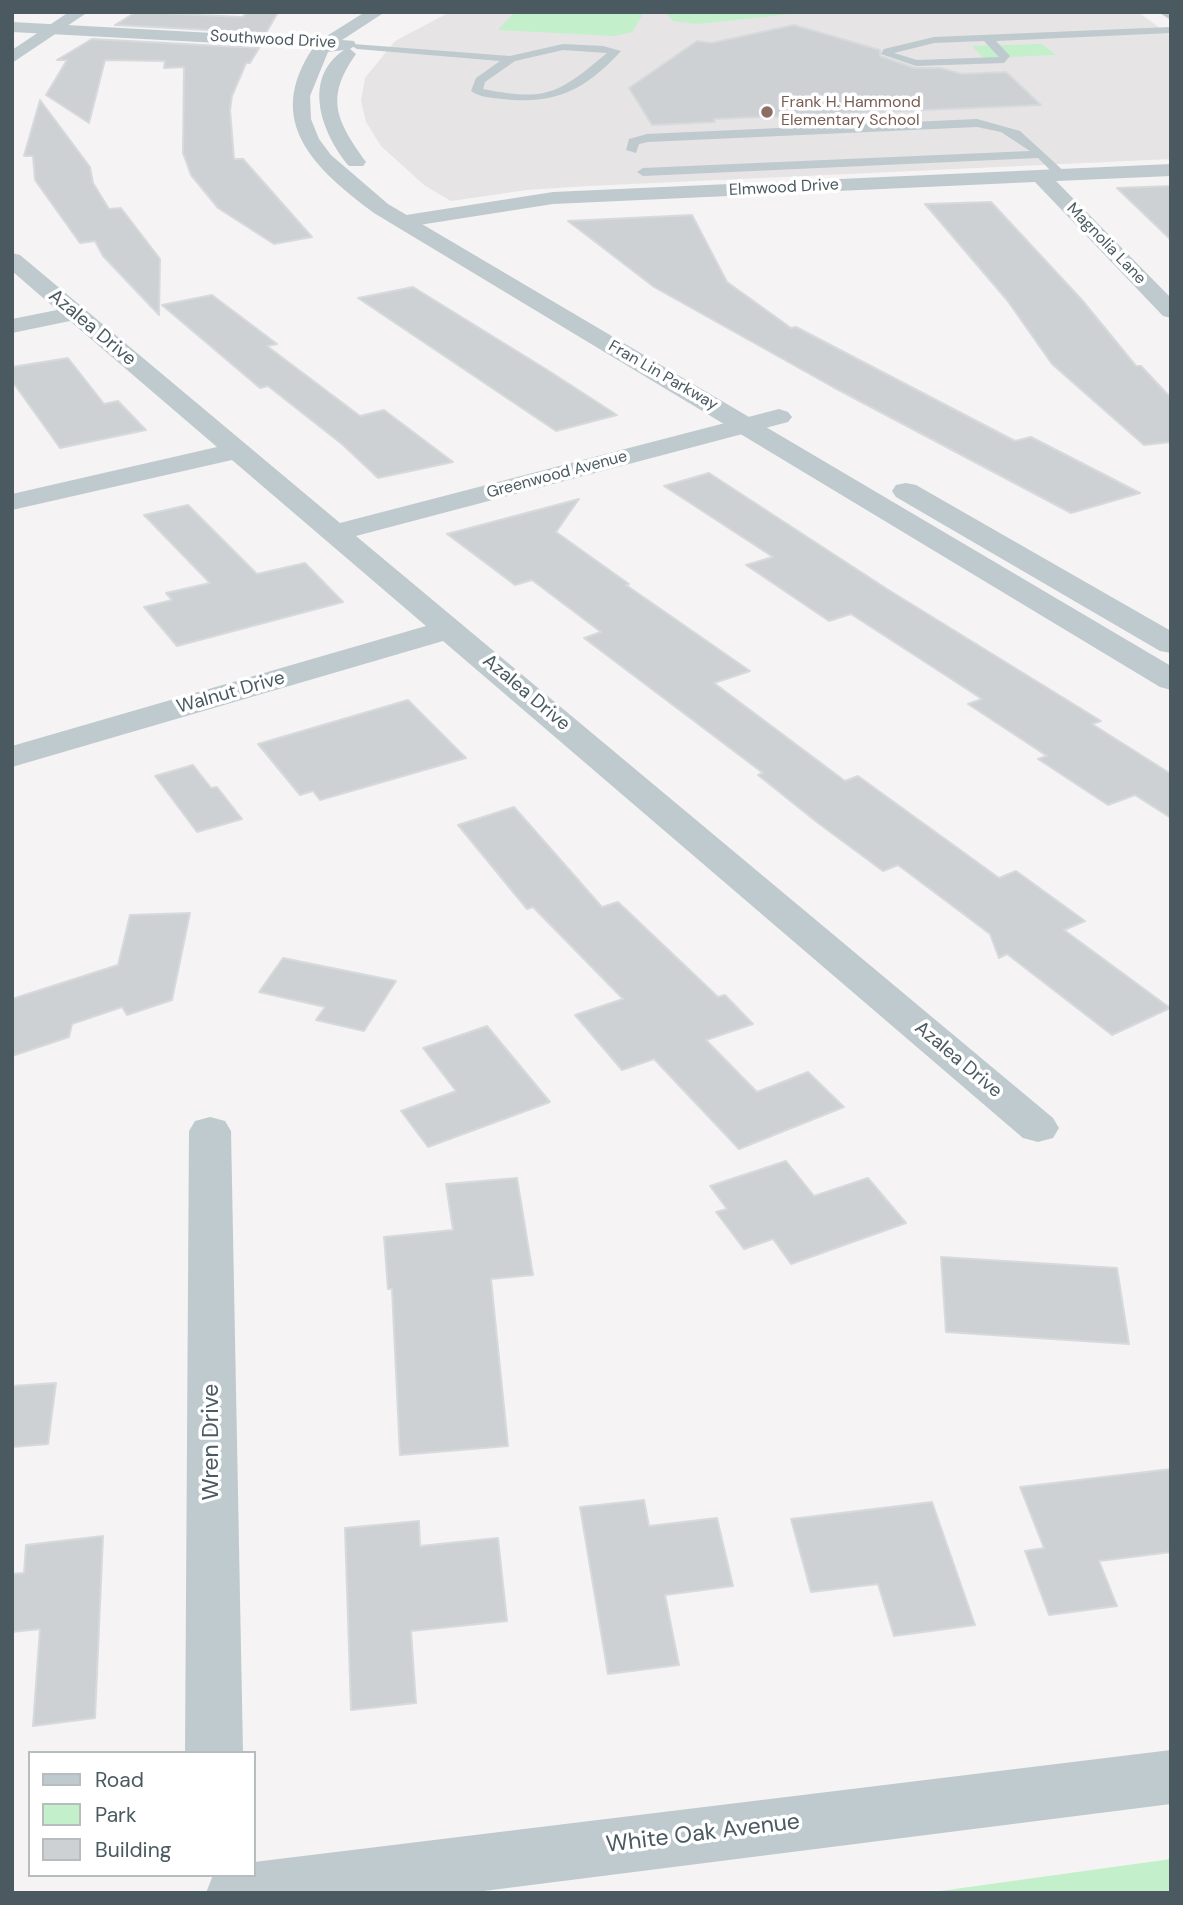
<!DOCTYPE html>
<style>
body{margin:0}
#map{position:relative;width:1183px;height:1905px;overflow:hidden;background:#f5f3f3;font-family:"DM Sans",sans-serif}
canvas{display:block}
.frame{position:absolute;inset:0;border:14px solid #4a5a60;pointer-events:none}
.legend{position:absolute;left:28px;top:1751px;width:228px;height:126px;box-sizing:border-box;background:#fff;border:2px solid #b7bdbf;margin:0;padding:9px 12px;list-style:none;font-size:21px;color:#4a5a60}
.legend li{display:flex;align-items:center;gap:14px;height:35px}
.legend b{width:35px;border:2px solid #b7bdbf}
</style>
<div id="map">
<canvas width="1183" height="1905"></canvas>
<div class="frame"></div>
<ul class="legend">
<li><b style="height:9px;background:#becace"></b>Road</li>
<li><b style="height:19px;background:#c4efcb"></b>Park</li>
<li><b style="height:19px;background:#cdd1d4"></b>Building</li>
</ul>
</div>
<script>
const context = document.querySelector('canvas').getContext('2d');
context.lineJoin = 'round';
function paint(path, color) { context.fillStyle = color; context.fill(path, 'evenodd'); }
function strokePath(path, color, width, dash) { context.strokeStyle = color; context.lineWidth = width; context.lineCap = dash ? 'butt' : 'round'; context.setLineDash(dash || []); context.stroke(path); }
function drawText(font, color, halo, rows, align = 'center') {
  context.font = font + ' "DM Sans",sans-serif'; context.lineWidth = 7; context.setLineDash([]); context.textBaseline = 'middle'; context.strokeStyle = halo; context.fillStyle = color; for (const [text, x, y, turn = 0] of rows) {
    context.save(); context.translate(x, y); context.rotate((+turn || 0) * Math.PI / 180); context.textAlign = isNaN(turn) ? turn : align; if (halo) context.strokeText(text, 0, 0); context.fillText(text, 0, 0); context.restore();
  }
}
paint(new Path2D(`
 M 450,12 L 1138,12 L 1171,36 L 1171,159 L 588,186 L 527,190 L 451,201 L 424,185 L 381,146 L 366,122 L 361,101 L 365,78 L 395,41 Z`), '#e6e4e5');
paint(new Path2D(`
 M 515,12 L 644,12 L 632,32 L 614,36 L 498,30 Z
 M 665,12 L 800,12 L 801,13 L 697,24 L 673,21 Z
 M 1042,44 L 1056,55 L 984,58 L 972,46 Z
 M 1171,1859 L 1171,1893 L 926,1893 Z`), '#c4efcb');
const building = new Path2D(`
 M 136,12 L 242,17 L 249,12 L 278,12 L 266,33 L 115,25 Z
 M 794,25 L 880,50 L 880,56 L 915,68 L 941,68 L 962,74 L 1006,72 L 1041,105 L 714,119 L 715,122 L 652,125 L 629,88 L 697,41 L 711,43 Z
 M 92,39 L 259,48 L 250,63 L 246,63 L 232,96 L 230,110 L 234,159 L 243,159 L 312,237 L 274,244 L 218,208 L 191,175 L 183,153 L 184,67 L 164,68 L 165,61 L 105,60 L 89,123 L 46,95 L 67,60 L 57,60 Z
 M 40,100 L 90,167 L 93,183 L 109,209 L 121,208 L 160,259 L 159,315 L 103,256 L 95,241 L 80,243 L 35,180 L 33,156 L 24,156 Z
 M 1171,186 L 1171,240 L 1117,188 Z
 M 991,202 L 1082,300 L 1136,366 L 1141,366 L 1171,398 L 1171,442 L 1144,445 L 1052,364 L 1007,300 L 925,204 Z
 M 692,215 L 727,282 L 791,328 L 796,327 L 1015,441 L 1031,437 L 1140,493 L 1071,513 L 833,387 L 654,287 L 568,221 Z
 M 413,287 L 549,371 L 617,415 L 556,431 L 358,298 Z
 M 212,295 L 277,344 L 267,346 L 360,416 L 384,410 L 453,462 L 378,478 L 343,445 L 268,386 L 260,388 L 162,305 Z
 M 68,358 L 104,404 L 118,401 L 146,430 L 60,448 L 12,381 L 12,367 Z
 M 709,473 L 887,589 L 1101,721 L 1092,724 L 1171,774 L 1171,818 L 1135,795 L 1108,805 L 1038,759 L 1047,756 L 968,704 L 982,699 L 851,614 L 829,621 L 746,565 L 773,557 L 664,486 Z
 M 579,499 L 556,532 L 629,584 L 626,585 L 750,671 L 714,683 L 845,781 L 858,776 L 999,878 L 1016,871 L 1085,921 L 1064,930 L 1170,1008 L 1112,1035 L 1007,954 L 999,958 L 990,934 L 898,865 L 883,871 L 818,823 L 758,775 L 763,773 L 584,638 L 601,632 L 532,580 L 515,585 L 447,534 Z
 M 188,505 L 257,574 L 305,563 L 343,602 L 177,646 L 144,607 L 172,600 L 166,593 L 210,583 L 144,515 Z
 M 408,700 L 466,758 L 320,800 L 313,791 L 300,795 L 258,744 Z
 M 193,765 L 211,788 L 217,787 L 242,819 L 197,832 L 155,776 Z
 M 514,807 L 602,907 L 618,902 L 718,997 L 725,995 L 753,1024 L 706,1040 L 757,1092 L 808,1072 L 844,1107 L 739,1149 L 654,1059 L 622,1070 L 575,1015 L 623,999 L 533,907 L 527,909 L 458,825 Z
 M 190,913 L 172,1000 L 127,1015 L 122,1007 L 72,1024 L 69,1037 L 12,1056 L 12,999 L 118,965 L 130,915 Z
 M 283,958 L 396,981 L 364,1031 L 316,1020 L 325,1007 L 259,992 Z
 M 487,1026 L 550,1102 L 428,1147 L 401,1111 L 456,1091 L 423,1048 Z
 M 786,1161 L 814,1196 L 868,1178 L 906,1223 L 791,1264 L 773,1239 L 744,1249 L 716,1212 L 727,1209 L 710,1186 Z
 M 517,1178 L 533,1275 L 491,1279 L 508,1446 L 400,1455 L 392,1289 L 388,1289 L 384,1237 L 453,1230 L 446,1184 Z
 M 941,1257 L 1117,1268 L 1129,1344 L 946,1332 Z
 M 56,1383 L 48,1444 L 12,1447 L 12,1386 Z
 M 1171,1469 L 1171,1552 L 1099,1561 L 1117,1606 L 1049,1615 L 1025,1551 L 1044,1548 L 1020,1487 Z
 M 644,1500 L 649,1526 L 717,1518 L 733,1586 L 665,1595 L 679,1665 L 608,1674 L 580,1507 Z
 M 932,1502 L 975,1625 L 894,1636 L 878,1584 L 811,1592 L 791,1519 Z
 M 419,1521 L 420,1546 L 498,1538 L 507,1621 L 411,1631 L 416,1703 L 351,1710 L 345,1528 Z
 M 103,1536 L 95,1718 L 33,1726 L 40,1629 L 12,1632 L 12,1574 L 24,1573 L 26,1545 Z`);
paint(building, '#cdd1d4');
strokePath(building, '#d7dadd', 2);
paint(new Path2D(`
 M 1171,27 L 1171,33 L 996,41 L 1010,56 L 1004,63 L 916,66 L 881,54 L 884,49 L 934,37 ZM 984,41 L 999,57 L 917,60 L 894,53 L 934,43 Z
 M 353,44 L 510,56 L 563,44 L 603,46 L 621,51 C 585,90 556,105 502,99 C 492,98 479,97 471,91 L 476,78 L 500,61 L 357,49 L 352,46 ZM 563,50 L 607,53 C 559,93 548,102 483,89 L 485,82 L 515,61 Z
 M 977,119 L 1020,131 L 1068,175 L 1058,178 L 1038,158 L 643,176 L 637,172 L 643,168 L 1030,151 L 1001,132 L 977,127 L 648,142 L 639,144 L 636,153 L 626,150 L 629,139 L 647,134 Z`), '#becace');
paint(new Path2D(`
 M 69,12 L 88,12 L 12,63 L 12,50 Z
 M 1158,12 L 1171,12 L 1171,20 Z
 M 1171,164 L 1171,176 L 1056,181 L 1171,298 L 1171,318 L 1163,316 L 1035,182 L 553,204 L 400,228 L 390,222 L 400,216 L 553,192 Z
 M 12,253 L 20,255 L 340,523 L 779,409 L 788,412 L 792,417 L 788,422 L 356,536 L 1053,1118 L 1059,1128 L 1053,1138 L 1038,1142 L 1023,1138 L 443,641 L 12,767 L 12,746 L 426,626 L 232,460 L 12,510 L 12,494 L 217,447 L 70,321 L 12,333 L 12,319 L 57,310 L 12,271 Z
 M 210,1117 L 225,1121 L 231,1131 L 243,1753 L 185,1753 L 189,1131 L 195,1121 Z
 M 1171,1750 L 1171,1804 L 468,1893 L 206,1893 L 213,1875 L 254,1875 L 254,1862 Z`), '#becace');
paint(new Path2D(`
 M 365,12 L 385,12 L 342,40 L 354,41 L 356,45 L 350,49 L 356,54 C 324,99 337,121 366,162 L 363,166 L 349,166 C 322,134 301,79 344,50 L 328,52 L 310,96 L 311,119 L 319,139 L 331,155 L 388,204 L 1171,666 L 1171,690 L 1160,687 L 374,213 C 315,169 263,122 313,48 L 12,32 L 12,22 L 322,39 Z
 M 906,483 L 916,485 L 1171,631 L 1171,653 L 1160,651 L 896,497 L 892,491 L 896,485 Z`), '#becace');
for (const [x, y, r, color] of [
 [767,112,7,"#8d6e63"]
]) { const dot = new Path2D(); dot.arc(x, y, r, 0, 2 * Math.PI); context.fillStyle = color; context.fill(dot); strokePath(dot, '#fff', 2.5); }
drawText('16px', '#4a5a60', '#fff', [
 ["Southwood Drive",273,40,3],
 ["Elmwood Drive",784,188,-3],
 ["Magnolia Lane",1106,244,46],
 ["Fran Lin Parkway",663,376,30],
 ["Greenwood Avenue",557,475,-15]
]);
drawText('16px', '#785e54', '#fff', [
 ["Frank H. Hammond",781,103],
 ["Elementary School",781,121]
], 'left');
drawText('19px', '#4a5a60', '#fff', [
 ["Azalea Drive",92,328,40],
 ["Walnut Drive",231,693,-16],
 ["Azalea Drive",526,693,40],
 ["Azalea Drive",958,1060,40]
]);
drawText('23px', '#4a5a60', '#fff', [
 ["Wren Drive",212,1442,-90],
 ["White Oak Avenue",703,1834,-7]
]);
</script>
